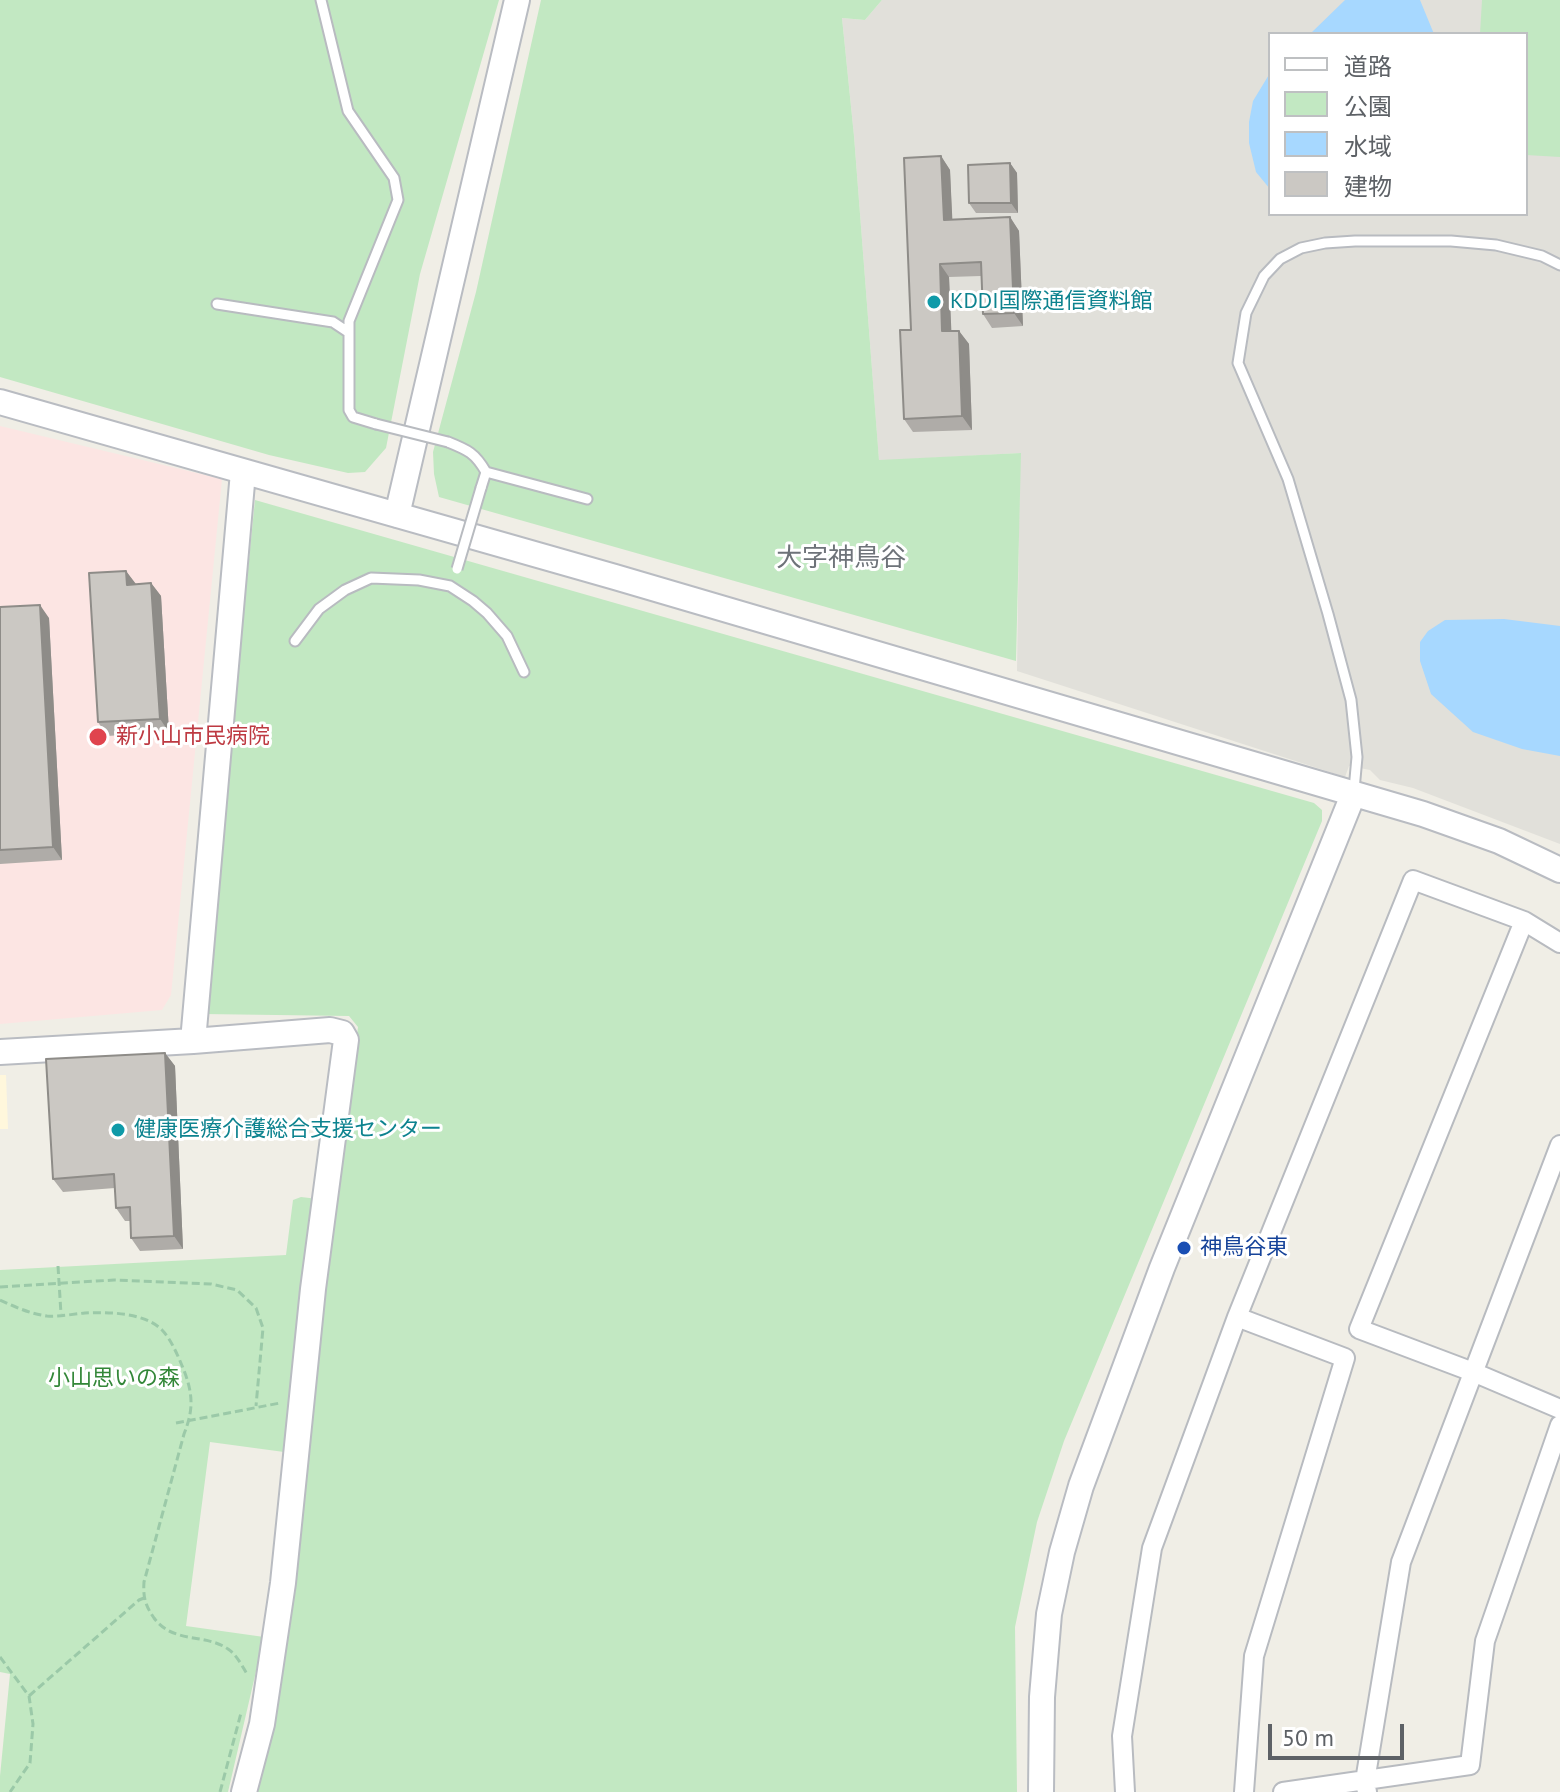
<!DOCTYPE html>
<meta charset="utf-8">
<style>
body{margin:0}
#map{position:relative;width:1560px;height:1792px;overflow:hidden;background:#f0eee6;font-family:"PT Sans","Noto Sans JP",sans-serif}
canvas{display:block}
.legend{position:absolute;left:1268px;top:32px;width:260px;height:184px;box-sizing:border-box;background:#fff;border:2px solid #bec0c2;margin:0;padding:10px 14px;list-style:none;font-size:24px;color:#5d6166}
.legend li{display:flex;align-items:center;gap:16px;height:40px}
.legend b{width:40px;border:2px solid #bec0c2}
.scale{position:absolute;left:1268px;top:1724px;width:136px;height:36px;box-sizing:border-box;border:4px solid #5d6166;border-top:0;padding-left:10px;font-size:24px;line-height:28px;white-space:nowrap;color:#5d6166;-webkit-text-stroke:6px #fff;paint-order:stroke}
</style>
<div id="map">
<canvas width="1560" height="1792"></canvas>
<ul class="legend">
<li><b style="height:10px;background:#fff"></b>道路</li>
<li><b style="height:22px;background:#c2e8c2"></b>公園</li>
<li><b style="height:22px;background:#a7d8ff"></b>水域</li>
<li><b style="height:22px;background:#cbc8c3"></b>建物</li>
</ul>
<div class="scale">50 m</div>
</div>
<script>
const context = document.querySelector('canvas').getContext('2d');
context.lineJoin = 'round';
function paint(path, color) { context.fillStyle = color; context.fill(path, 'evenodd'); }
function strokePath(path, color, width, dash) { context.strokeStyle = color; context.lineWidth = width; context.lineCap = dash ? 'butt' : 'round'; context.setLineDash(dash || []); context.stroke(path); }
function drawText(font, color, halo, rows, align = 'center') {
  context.font = font + ' "PT Sans","Noto Sans JP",sans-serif'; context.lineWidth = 6; context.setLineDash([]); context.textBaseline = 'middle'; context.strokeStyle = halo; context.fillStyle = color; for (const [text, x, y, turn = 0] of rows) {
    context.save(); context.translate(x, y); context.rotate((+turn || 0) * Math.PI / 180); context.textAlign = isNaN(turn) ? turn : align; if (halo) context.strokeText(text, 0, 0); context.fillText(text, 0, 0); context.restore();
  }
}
paint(new Path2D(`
 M 0,1075 L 6,1075 L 8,1129 L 0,1129 Z`), '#fff7dc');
paint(new Path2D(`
 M 882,0 L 1560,0 L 1560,844 L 1413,788 L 1380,780 L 1370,770 L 1349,766 L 1345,777 L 1017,671 L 1020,453 L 879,461 L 854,136 L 842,18 L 865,20 ZM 1270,34 L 1526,34 L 1526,214 L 1270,214 Z`), '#e1e0da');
paint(new Path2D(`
 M 0,426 L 222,479 L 171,995 L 162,1010 L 0,1024 Z`), '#fce5e3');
paint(new Path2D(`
 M 0,0 L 499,0 L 420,274 L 386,448 L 365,472 L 348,473 L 269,455 L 0,377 Z
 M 541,0 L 882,0 L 865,20 L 842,18 L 854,136 L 879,460 L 1021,453 L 1016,661 L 439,497 L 434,474 L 433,452 L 476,292 Z
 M 1482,0 L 1560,0 L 1560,157 L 1526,155 L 1526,34 L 1480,34 Z
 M 255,500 L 1314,803 L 1322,810 L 1322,821 L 1064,1441 L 1037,1522 L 1015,1627 L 1017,1792 L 256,1792 L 318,1352 L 358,1027 L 349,1016 L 203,1014 Z
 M 301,1197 L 318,1199 L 284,1452 L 210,1442 L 186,1626 L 264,1637 L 228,1792 L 0,1792 L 0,1776 L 10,1674 L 0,1672 L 0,1270 L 286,1255 L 293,1200 Z`), '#c2e8c2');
paint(new Path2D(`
 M 1345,0 L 1420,0 L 1434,34 L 1310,34 Z
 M 1270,73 L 1270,189 L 1256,172 L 1249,143 L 1249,122 L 1253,101 Z
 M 1504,619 L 1560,626 L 1560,756 L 1522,749 L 1473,732 L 1431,694 L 1420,661 L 1420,642 L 1428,631 L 1445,620 Z`), '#a7d8ff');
const lane = new Path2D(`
 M 321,0 L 348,111 L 394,178 L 398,200 L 349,321 L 349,410 L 353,417 L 376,424
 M 217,304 L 333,322 L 348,332
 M 448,442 C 468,450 475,453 486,472 L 481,488
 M 486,472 L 587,499
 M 295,641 L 319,609 L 345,590 L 371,578 L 419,580 L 450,586 L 473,601 L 487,613 L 507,636 L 524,672
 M 1354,790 L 1357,757 L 1351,700 L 1328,614 L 1288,479 L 1238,363 L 1246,313 L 1264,276 L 1280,259 L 1301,248 L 1325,243 L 1355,241 L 1451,241 L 1496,245 L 1542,256 L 1560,265`);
const street = new Path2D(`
 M 1524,921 L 1359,1329 L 1473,1372 L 1560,1409
 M 1237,1317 L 1345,1358 L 1254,1656 L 1244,1792
 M 1125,1792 L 1122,1736 L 1152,1548 L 1237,1317 L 1413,880 L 1524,921 L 1560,943
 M 1283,1792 L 1470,1765 L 1485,1641 L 1560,1425
 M 1367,1792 L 1365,1781 L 1401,1562 L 1560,1145`);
const secondary = new Path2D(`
 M 0,402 L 615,577 L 1423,814 L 1499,841 L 1560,870
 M 397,515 L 517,0
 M 193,1041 L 243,472
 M 0,1052 L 193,1041 L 330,1030 L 342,1033 L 346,1040 L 313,1289 L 283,1583 L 262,1724 L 244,1792
 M 1041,1792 L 1042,1697 L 1049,1614 L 1062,1552 L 1081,1486 L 1162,1268 L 1353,795`);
strokePath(lane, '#b8bbc0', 13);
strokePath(street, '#b8bbc0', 22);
strokePath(secondary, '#b9bcc2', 28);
strokePath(new Path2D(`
 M 58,1266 L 61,1314
 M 0,1287 L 114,1280 L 211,1284 L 237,1290 L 256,1308 L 263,1328 L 256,1406
 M 0,1300 C 15,1307 31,1314 47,1316 C 59,1317 73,1314 85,1313 C 108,1312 144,1312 162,1330 C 171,1339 178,1356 183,1368 C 193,1393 194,1409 184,1434 L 144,1582 C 143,1597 145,1605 154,1618 C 173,1644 205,1633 228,1649 C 237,1655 242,1666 247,1674
 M 176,1423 L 280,1403
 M 0,1657 L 29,1696 L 33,1724 L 30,1763 L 10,1792
 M 29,1696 L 139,1600 L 144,1598
 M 220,1792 L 241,1713`), '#9bc9a8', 3, [8, 4]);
strokePath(lane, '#fff', 9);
strokePath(street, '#fff', 18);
strokePath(secondary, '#fff', 24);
const laneBridge = new Path2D(`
 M 376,424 L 448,442
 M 457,569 L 481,488`);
strokePath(laneBridge, '#b8bbc0', 13, []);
strokePath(laneBridge, '#fff', 9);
paint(new Path2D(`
 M 941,156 L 950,170 L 952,220 L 1010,217 L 1019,231 L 1023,326 L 992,328 L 983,314 L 981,276 L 949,277 L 951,331 L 959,331 L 969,344 L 972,430 L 913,432 L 904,419 L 911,330 Z
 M 1010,163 L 1017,173 L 1018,213 L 976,213 L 969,203 Z
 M 126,571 L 135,584 L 151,583 L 161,596 L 169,732 L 107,736 L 98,722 Z
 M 0,607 L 49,618 L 62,860 L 0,864 Z
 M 165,1053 L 175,1066 L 183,1249 L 140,1251 L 131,1238 L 130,1221 L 125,1221 L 116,1208 L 115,1188 L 63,1192 L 53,1179 Z`), '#afaca8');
paint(new Path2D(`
 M 941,156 L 950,170 L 953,233 L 944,220 Z
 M 1010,163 L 1017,173 L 1018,213 L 1011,203 Z
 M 1010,217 L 1019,231 L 1023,326 L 1014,313 Z
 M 940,264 L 949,277 L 952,345 L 942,331 Z
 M 959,331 L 969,344 L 972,430 L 962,416 Z
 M 126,571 L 136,584 L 127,585 Z
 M 151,583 L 161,596 L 169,732 L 160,719 Z
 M 40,605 L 49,618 L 62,860 L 53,847 Z
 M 165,1053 L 175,1066 L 183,1249 L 174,1236 Z`), '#8e8c88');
const building = new Path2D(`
 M 941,156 L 944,220 L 1010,217 L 1014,313 L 983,314 L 981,262 L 940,264 L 942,331 L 959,331 L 962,416 L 904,419 L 900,330 L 911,330 L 904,158 Z
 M 1010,163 L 1011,203 L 969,203 L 968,165 Z
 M 126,571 L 127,585 L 151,583 L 160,719 L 98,722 L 89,573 Z
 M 40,605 L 53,847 L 0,850 L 0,607 Z
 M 165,1053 L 174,1236 L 131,1238 L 130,1207 L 116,1208 L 114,1174 L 53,1179 L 46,1059 Z`);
paint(building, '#cbc8c3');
strokePath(building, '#8e8c88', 2);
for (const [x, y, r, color] of [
 [934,302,8,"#0f9aa8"],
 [98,737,10,"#e0444e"],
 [118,1130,8,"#0f9aa8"],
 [1184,1248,8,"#1a4fb4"]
]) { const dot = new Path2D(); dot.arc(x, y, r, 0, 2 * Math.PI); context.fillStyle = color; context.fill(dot); strokePath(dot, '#fff', 3); }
drawText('22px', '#0d838f', '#fff', [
 ["KDDI国際通信資料館",950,302],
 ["健康医療介護総合支援センター",134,1130]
], 'left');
drawText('22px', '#be3a42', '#fff', [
 ["新小山市民病院",116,737]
], 'left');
drawText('22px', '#164399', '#fff', [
 ["神鳥谷東",1200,1248]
], 'left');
drawText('22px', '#338738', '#fff', [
 ["小山思いの森",114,1379]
]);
drawText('26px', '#6e7379', '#fff', [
 ["大字神鳥谷",841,559]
]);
</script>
